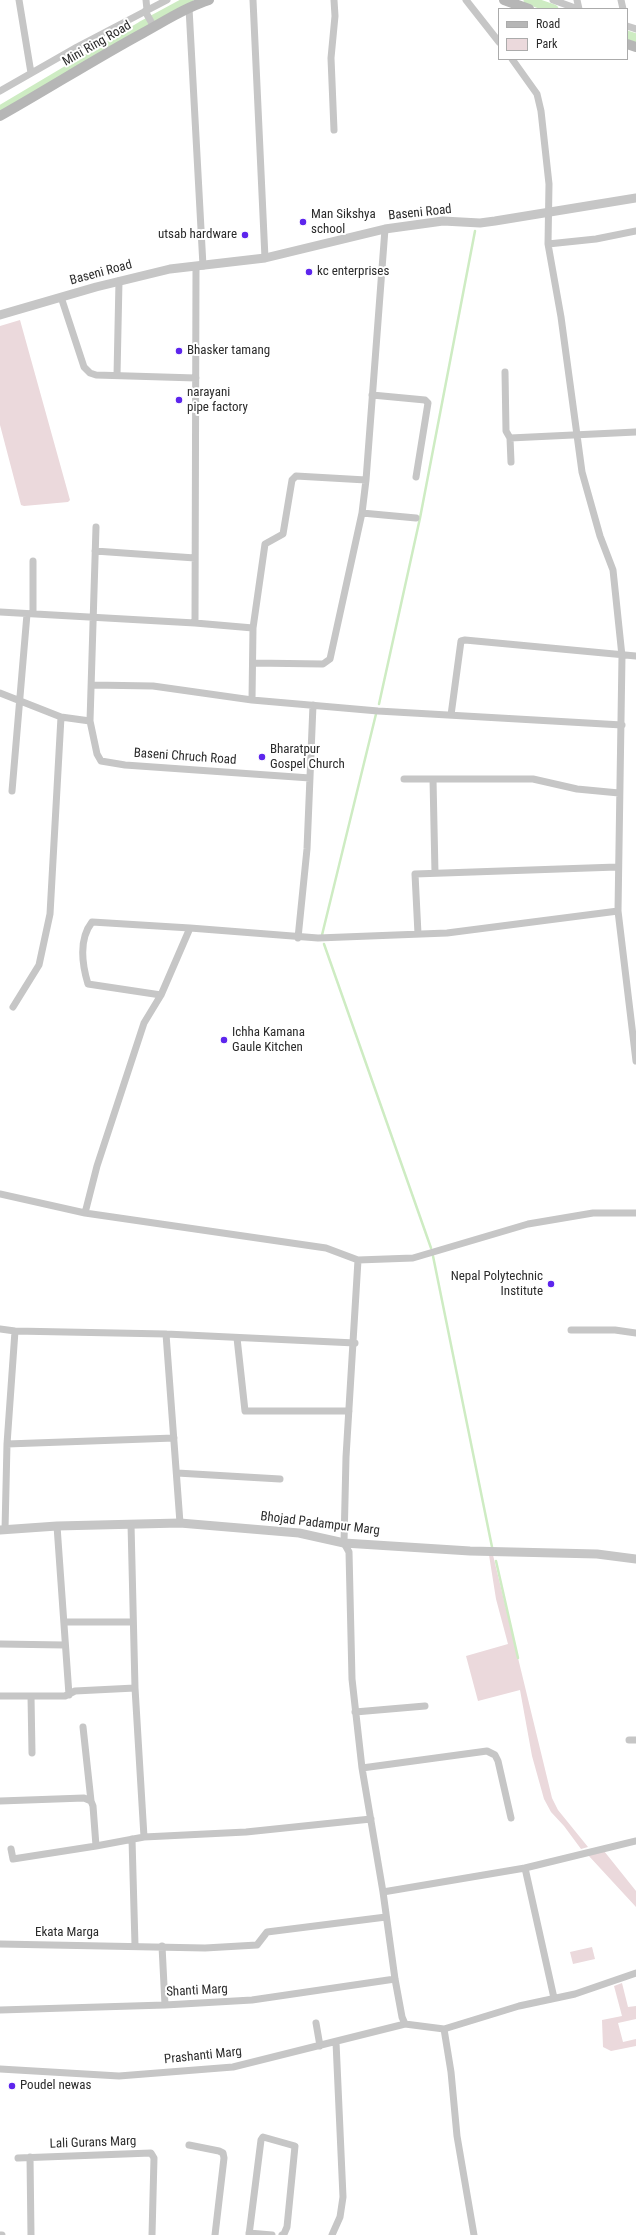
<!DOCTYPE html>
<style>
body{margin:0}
#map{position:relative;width:636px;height:2235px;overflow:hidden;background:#fff;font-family:"Roboto Condensed",sans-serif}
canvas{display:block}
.legend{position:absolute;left:498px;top:8px;width:130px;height:52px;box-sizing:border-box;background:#fff;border:1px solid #ababab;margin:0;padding:5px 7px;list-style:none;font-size:12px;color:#2c2c2c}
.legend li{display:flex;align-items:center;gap:8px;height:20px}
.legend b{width:20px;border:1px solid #ababab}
</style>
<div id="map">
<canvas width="636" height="2235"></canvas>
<ul class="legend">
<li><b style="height:5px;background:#b6b6b6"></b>Road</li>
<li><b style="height:11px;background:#ebd9dc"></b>Park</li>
</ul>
</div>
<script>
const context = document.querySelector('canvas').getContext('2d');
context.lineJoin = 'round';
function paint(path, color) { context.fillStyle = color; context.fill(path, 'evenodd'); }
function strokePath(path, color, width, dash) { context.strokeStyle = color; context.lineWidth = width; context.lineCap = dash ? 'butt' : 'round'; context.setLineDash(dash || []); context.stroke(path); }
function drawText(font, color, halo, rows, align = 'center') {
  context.font = font + ' "Roboto Condensed",sans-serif'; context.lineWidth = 4; context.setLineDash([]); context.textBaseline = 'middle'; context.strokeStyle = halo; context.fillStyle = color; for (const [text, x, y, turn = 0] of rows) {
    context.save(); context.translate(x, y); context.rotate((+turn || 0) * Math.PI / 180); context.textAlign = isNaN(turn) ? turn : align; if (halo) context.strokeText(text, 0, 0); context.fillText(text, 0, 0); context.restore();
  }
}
paint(new Path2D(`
 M 20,320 L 70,500 L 68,502 L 24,506 L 21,505 L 0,425 L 0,326 Z
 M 489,1555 L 493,1555 L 552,1798 L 558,1810 L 588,1847 L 581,1849 L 564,1826 L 551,1812 L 544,1799 L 532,1756 L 520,1690 L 478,1701 L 466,1656 L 508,1644 L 496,1599 Z
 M 604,1851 L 636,1891 L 636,1907 L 588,1855 Z
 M 592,1947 L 595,1959 L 573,1964 L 570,1952 Z
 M 622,1983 L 628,2007 L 636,2006 L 636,2019 L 618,2023 L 623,2042 L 636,2039 L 636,2046 L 611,2051 L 603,2047 L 602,2020 L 622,2016 L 614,1986 Z`), '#ebd9dc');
strokePath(new Path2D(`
 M 379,704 L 420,518 L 475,231
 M 322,935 L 376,714
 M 324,944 L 431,1248
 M 433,1256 L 492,1547
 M 496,1561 L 518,1658`), '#ceecc3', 2.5);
strokePath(new Path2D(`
 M 528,0 L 554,9
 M 627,35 L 636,38
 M 0,110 L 141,26 L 189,0`), '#ceecc3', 9);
strokePath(new Path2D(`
 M 19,0 L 31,73
 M 146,0 L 147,10
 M 253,0 L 265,258
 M 334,0 L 335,16 L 331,58 L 334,130
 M 466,0 L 499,42
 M 553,0 L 578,9
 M 577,0 L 579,9
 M 621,0 L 623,9
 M 189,8 L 203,266
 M 145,11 L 154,27
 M 627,26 L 636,29
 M 512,59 L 537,94 L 541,111 L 549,184 L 548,244 L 561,317 L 582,472 L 600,536 L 613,570 L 622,656 L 618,911 L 636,1061
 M 0,91 L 77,47 L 167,0
 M 548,244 L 596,239 L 636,231
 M 61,297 L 84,367 L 90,373 L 96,375 L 196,378
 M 505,372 L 506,431 L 510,438
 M 117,375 L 119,281
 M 372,395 L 425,400 L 428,403 L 416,477
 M 511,462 L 510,438 L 636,432
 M 362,513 L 416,518
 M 96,527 L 90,721 L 97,754 L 101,761 L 125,765 L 310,778
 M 95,551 L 195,558
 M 33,561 L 33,614
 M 0,612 L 195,623 L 253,628
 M 195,623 L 196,267
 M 253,663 L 323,664 L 330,659 L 362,513 L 366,480 L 385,229
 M 92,685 L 153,686 L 252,700 L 378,711 L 622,725
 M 0,693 L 61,717 L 90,721
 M 252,700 L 253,628 L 265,544 L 283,534 L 292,480 L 296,476 L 366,480
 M 451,715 L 461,641 L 465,640 L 636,656
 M 404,779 L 533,779 L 577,789 L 619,793
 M 433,779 L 435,873
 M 12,791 L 27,614
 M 418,934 L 415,874 L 617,867
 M 298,938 L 307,849 L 313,705
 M 161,995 L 88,984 C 82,964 78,940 92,922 L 190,928
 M 13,1007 L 39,965 L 50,914 L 61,717
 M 0,1194 L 85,1213 L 326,1248 L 358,1260 L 413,1258 L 528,1224 L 593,1213 L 636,1213
 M 85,1213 L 97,1166 L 144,1023 L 161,995 L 190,928 L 318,938 L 447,933 L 618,911
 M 358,1260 L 346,1457 L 344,1543 L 349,1552 L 352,1679 L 362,1768 L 383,1892 L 395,1979 L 402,2017 L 405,2024
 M 0,1329 L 15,1331 L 166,1334 L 355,1343
 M 571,1330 L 615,1330 L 636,1333
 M 166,1334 L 180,1523
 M 237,1338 L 245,1411 L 349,1411
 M 7,1444 L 174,1438
 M 177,1473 L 280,1479
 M 131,1524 L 135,1688 L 144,1837
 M 57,1526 L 69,1695
 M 5,1530 L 7,1444 L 15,1331
 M 64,1622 L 133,1622
 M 0,1644 L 64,1645
 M 0,1696 L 65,1696 L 75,1691 L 135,1688
 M 31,1696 L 32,1753
 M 355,1712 L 425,1706
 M 83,1727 L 91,1801
 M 629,1740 L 636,1740
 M 362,1768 L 487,1751 L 495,1755 L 498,1761 L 511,1818
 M 0,1801 L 84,1798 L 91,1801 L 93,1806 L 96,1846 L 144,1837 L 246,1832 L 371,1819
 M 132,1839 L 135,1945
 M 11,1849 L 13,1859 L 96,1846
 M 525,1868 L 636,1841
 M 383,1892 L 525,1868 L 554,1998
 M 0,1944 L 205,1948 L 257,1945 L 267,1932 L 386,1917
 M 162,1946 L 165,2005
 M 0,2010 L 165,2005 L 252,2000 L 395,1979
 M 316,2023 L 320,2046
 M 444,2029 L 451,2072 L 457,2136 L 474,2235
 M 0,2069 L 119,2076 L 233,2067 L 405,2024 L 444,2029 L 519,2006 L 575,1994 L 636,1973
 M 189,2145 L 219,2151 L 223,2153 L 224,2158 L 215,2235
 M 30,2157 L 31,2235
 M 18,2158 L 151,2153 L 154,2158 L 152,2235
 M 249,2233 L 272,2235
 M 0,2235 L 2,2235
 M 249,2235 L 261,2140 L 263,2137 L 295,2146 L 287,2227 L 284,2234 L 282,2235
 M 332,2235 L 340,2217 L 343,2197 L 336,2042`), '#c6c6c6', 7);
strokePath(new Path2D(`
 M 0,315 L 96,287 L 170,269 L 265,258 L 385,229 L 443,221 L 480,223 L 495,221 L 636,198
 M 0,1530 L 57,1526 L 180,1523 L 299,1533 L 344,1543 L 470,1551 L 597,1554 L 636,1559`), '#c6c6c6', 9);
strokePath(new Path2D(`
 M 504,0 L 529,9
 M 627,44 L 636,47
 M 0,116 C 48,89 95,59 143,33 C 165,21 186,7 209,0`), '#b6b6b6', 10);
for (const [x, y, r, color] of [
 [303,222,4,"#5d25ed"],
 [245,235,4,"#5d25ed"],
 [309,272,4,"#5d25ed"],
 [179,351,4,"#5d25ed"],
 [179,400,4,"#5d25ed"],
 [262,757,4,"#5d25ed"],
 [224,1040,4,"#5d25ed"],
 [551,1284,4,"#5d25ed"],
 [12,2086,4,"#5d25ed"]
]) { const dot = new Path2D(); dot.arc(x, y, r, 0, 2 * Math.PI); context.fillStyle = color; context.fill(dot); strokePath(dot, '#fff', 1.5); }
drawText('13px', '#2c2c2c', '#fff', [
 ["Mini Ring Road",97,44,-30],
 ["Baseni Road",420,213,-6],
 ["Baseni Road",101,273,-15],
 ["Baseni Chruch Road",185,757,4],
 ["Bhojad Padampur Marg",320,1524,7],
 ["Ekata Marga",67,1933],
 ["Shanti Marg",197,1991,-3],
 ["Prashanti Marg",203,2056,-6],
 ["Lali Gurans Marg",93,2143,-2]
]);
drawText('13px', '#2c2c2c', '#fff', [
 ["Man Sikshya",311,215],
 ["school",311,230],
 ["utsab hardware",237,235,"right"],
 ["kc enterprises",317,272],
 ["Bhasker tamang",187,351],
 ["narayani",187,393],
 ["pipe factory",187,408],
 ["Bharatpur",270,750],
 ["Gospel Church",270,765],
 ["Ichha Kamana",232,1033],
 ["Gaule Kitchen",232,1048],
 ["Nepal Polytechnic",543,1277,"right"],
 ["Institute",543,1292,"right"],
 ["Poudel newas",20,2086]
], 'left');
</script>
